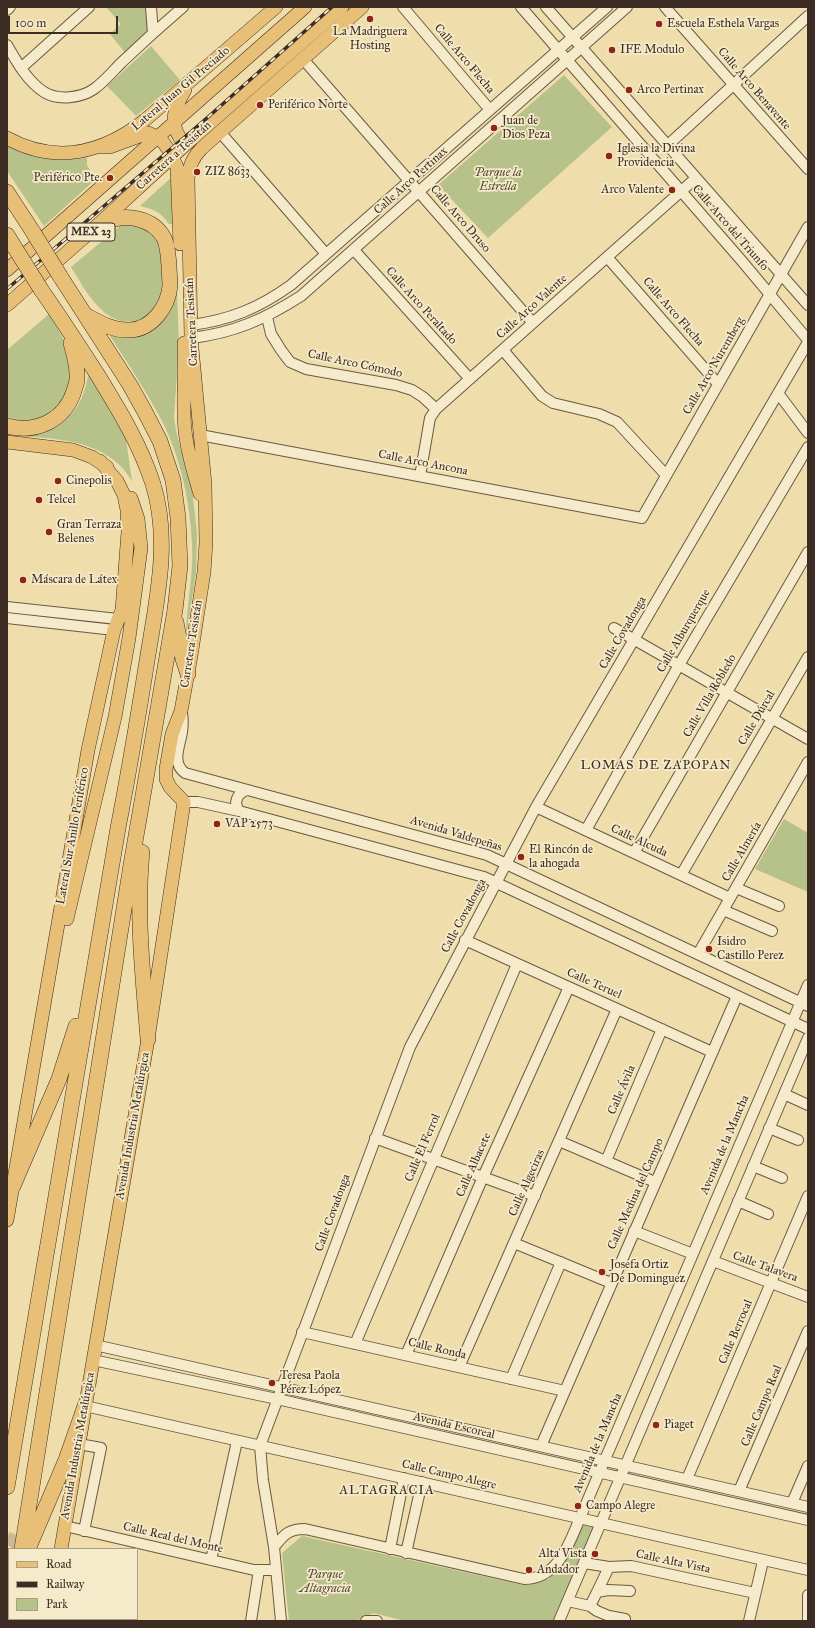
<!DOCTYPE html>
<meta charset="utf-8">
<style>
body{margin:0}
#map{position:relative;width:815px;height:1628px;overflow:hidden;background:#efdeac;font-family:"IM FELL Great Primer",serif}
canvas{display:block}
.frame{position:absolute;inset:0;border:8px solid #3d2c24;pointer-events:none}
.legend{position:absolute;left:8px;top:1548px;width:130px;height:72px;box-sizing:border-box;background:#f5eac9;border:1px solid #ab9e87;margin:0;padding:5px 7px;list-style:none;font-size:12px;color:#3d2c24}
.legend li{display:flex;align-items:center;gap:8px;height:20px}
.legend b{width:20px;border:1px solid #ab9e87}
.scale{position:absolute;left:8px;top:16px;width:110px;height:18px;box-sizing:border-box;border:2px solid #3d2c24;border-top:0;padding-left:5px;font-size:12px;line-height:14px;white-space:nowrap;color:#3d2c24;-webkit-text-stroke:3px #f5eac9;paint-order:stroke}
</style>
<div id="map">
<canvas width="815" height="1628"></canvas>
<div class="frame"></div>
<ul class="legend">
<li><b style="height:5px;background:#e8bf76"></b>Road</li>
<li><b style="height:5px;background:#3d2c24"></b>Railway</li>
<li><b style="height:11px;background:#b7c28b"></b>Park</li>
</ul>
<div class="scale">100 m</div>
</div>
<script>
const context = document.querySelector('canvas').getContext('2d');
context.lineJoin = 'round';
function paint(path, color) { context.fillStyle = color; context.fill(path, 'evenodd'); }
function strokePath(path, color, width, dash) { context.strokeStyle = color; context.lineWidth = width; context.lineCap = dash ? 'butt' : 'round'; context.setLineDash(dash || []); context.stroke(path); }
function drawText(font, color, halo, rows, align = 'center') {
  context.font = font + ' "IM FELL Great Primer",serif'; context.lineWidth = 3.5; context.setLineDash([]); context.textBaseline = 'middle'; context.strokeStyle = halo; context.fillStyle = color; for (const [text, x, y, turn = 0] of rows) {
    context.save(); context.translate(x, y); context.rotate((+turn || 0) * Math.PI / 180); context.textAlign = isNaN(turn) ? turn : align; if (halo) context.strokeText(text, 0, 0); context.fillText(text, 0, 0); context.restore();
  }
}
paint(new Path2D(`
 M 106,7 L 148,7 L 150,31 L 126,54 L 110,34 L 121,24 Z
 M 151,46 L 180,80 L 136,116 L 107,86 Z
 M 564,75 L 612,127 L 488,238 L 438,185 Z
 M 7,145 C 32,158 59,160 87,158 L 87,165 L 95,180 L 44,226 L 7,171 Z
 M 174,175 L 175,224 L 169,224 C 161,212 153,209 140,206 Z
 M 131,224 C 142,228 156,231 161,243 C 163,247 163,256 163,261 C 164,269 168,280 166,288 C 161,313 135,330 111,317 C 93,306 82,285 71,267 L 120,226 Z
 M 177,292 L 179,343 L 174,418 L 177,435 L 192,489 L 197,533 L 196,573 L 186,638 C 186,606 194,576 192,544 C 190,502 181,459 162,421 C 147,392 128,364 110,336 L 112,332 L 164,318 L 170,310 Z
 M 49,314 L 61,334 L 73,360 L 70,391 L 53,413 L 33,421 L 21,421 L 7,417 L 7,350 Z
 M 89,370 L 125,432 L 132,481 C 106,437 52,439 7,435 L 7,430 C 18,428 52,427 60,423 C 79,413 86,390 89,370 Z
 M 784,819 L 808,833 L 808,892 L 755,869 Z
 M 583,1524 L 595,1527 L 553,1621 L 405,1621 L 373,1613 L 356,1621 L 289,1621 L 282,1553 L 302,1536 L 523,1585 L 549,1579 L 571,1552 Z`), '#b7c28b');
strokePath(new Path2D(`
 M 7,1538 L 14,1541 L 22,1549`), '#cbba91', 13, [13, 6]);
const minor = new Path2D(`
 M 151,7 L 153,33
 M 403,7 L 490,110
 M 521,7 L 741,260 L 808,340
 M 546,7 L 808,305
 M 665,7 L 808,169
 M 7,10 L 10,7
 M 7,45 C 17,62 27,81 44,92 C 58,101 81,98 94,89 C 104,82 113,71 122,62 C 142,43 162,25 183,7
 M 303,59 L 533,323
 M 21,68 L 89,7
 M 220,132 L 326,254
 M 668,145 L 808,16
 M 354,250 L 470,379
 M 607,257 L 718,384
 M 267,317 L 271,334 L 281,350 L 290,362 L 306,369 L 396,385 L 412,390 L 423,397 L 436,409
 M 191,325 C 230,320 259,308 291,285 L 607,7
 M 191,338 C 234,333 265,319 301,296 L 627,7
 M 503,350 L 542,396 L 553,403 L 599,414 L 617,422 L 666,475
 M 778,393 L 808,433
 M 200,435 L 642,518 L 808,227
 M 420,476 L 430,418 L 436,409 L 696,178
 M 7,607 L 118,619
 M 7,618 L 114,630
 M 614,628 L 808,739
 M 182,713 C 183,719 183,725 182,732 C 180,746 171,763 185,773 L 487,855 L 808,1006
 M 184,802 L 198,802 L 239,811 L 484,877 L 808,1029
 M 536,807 L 730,898
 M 239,811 C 233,803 237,793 247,790
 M 586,830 L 679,665 L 808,447
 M 634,853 L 808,552
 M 681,875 L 808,657
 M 736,888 L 779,906
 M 723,910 L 772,931
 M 465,940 L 712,1052
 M 698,954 L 808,762
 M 784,1094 L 808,1105
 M 769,1128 L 798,1140
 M 375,1138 L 535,1196
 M 559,1141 L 655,1182
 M 606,1161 L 662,1029
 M 753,1166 L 782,1178
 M 738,1201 L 768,1214
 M 634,1231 L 693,1254
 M 514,1243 L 611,1283
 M 713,1261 L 808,1297
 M 302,1332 L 565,1391
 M 355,1344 L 517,964
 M 95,1345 L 808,1507
 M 406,1355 L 483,1177 L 569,987
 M 93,1360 L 277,1399 L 808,1520
 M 459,1367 L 617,1009
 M 511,1379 L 561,1262
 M 85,1406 L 808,1570
 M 79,1444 L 101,1448 L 84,1531
 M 541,1446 L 737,996
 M 687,1479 L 808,1196
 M 739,1491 L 808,1331
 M 792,1503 L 808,1466
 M 65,1526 L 254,1570 L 276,1570
 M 274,1547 L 263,1480 L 260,1446 L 410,1047 L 536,807 L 808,342
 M 390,1549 L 404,1478
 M 406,1553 L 422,1482
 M 211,1560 L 237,1441
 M 584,1563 L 609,1567 L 631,1566 L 755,1593
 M 597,1592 L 609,1567
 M 568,1601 L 590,1606 L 597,1611 L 609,1616 L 625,1619
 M 590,1606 L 597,1592 L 608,1590 L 630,1591
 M 67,1621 L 67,1619
 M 94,1621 L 94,1619
 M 251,1621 L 259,1570
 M 281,1621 L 274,1547 C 284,1535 288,1529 305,1529 L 524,1579 C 558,1579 569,1544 580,1518 L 808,985
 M 366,1621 L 377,1621
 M 559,1621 L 808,1038
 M 749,1621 L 763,1561
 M 808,1621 L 808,1595`);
const major = new Path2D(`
 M 185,90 C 173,110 168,125 185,145
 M 7,138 C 56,165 103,153 145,120 L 276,7
 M 100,147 L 110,147 L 148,133 L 157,137 L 163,142 L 168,149 L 177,167 L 180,244
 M 7,270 L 305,7
 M 7,305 L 89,233 L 185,145 L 342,7
 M 184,343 C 186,372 182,401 185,430 C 187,452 194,473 200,494
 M 7,442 L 73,450 L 92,457 L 107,467
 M 67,919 L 115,717 L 129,638 L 141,548 L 138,519 L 131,498
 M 7,1220 L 88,750 L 114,630 L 122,610 L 128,532 L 127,510 L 124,495 L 117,481 L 100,461
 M 61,1549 L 148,1039 L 184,802 L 170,787 L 166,779 L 166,769 L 172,734 L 181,711 L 191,656 L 204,572 L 206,543 L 205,484 L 191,338 L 188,179 C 189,167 192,158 202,148 L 362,7
 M 20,1621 L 21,1619
 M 49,1621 L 49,1619`);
const highway = new Path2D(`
 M 7,192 L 33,232
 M 7,235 L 15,248
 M 87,316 C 100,323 114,331 130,330 C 152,329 168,307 170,286 C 170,279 169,272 169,265 C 168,256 168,246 164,238 C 153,218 126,213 107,222 C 101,225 95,230 89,233
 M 7,426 C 36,434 65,420 74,391 C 75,387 77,383 77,379 C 78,367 74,354 71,343
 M 176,622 L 183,659 L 188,674
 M 142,852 C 136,914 143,977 148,1039
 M 13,1186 L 59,1079 L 76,1026
 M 7,1487 L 118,828 C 129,772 138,717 147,661 C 156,603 171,542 153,484 C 140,444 119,410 97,374 C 79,346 61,318 42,291
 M 22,1549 L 131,865 L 175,610 L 180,566 L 178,518 L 173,480 L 160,441 L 145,412 L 130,385 L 60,276
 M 28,1549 L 66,1460 L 85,1406
 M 10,1621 L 10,1619`);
strokePath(minor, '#6a5846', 12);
strokePath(major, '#3d2c24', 14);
strokePath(highway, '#3d2c24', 16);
strokePath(minor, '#f5eac9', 10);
strokePath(major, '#e8bf76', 13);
strokePath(highway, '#e8bf76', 15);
const rail = new Path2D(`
 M 7,289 L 207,118 L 332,7`);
strokePath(rail, '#3d2c24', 3.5);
strokePath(rail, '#f5eac9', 2, [6]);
const highwayBridge = new Path2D(`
 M 33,232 L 60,276
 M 15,248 L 42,291`);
strokePath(highwayBridge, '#3d2c24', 16, []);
strokePath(highwayBridge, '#e8bf76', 15);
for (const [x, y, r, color] of [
 [370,19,4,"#8f2418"],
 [659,24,4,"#8f2418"],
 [612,50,4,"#8f2418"],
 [629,90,4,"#8f2418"],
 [260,105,4,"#8f2418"],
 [494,128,4,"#8f2418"],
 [609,156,4,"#8f2418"],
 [197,172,4,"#8f2418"],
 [110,178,4,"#8f2418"],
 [672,190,4,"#8f2418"],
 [58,481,4,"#8f2418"],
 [39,500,4,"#8f2418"],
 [49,532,4,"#8f2418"],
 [23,580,4,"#8f2418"],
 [217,824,4,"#8f2418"],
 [521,857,4,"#8f2418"],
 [709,949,4,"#8f2418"],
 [602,1272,4,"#8f2418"],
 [272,1383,4,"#8f2418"],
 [656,1425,4,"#8f2418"],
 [578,1506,4,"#8f2418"],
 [595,1554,4,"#8f2418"],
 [529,1570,4,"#8f2418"]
]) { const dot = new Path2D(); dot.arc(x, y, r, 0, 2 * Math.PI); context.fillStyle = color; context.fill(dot); strokePath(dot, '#f5eac9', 1.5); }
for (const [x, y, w] of [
 [91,232,48]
]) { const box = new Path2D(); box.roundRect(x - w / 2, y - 9, w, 18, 3); context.fillStyle = '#f5eac9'; context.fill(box); strokePath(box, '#3d2c24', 1); }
drawText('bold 11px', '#3d2c24', null, [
 ["MEX 23",91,232]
]);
drawText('12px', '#3d2c24', '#f5eac9', [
 ["Escuela Esthela Vargas",667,24],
 ["La Madriguera",370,32,"center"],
 ["Hosting",370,46,"center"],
 ["IFE Modulo",620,50],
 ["Arco Pertinax",637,90],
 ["Periférico Norte",268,105],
 ["Juan de",502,121],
 ["Dios Peza",502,135],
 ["Iglesia la Divina",617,149],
 ["Providencia",617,163],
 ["ZIZ 8633",205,172],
 ["Periférico Pte.",102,178,"right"],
 ["Arco Valente",664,190,"right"],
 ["Cinepolis",66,481],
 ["Telcel",47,500],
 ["Gran Terraza",57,525],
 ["Belenes",57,539],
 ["Máscara de Látex",31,580],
 ["VAP 2573",225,824],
 ["El Rincón de",529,850],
 ["la ahogada",529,864],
 ["Isidro",717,942],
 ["Castillo Perez",717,956],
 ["Josefa Ortiz",610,1265],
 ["De Dominguez",610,1279],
 ["Teresa Paola",280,1376],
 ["Pérez López",280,1390],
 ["Piaget",664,1425],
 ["Campo Alegre",586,1506],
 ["Alta Vista",587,1554,"right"],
 ["Andador",537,1570]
], 'left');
drawText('12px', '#3d2c24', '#f5eac9', [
 ["Calle Arco Flecha",464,59,50],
 ["Lateral Juan Gil Preciado",181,89,-40],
 ["Calle Arco Benavente",754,89,49],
 ["Carretera a Tesistán",174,156,-42],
 ["Calle Arco Pertinax",411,181,-42],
 ["Calle Arco Druso",460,219,49],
 ["Calle Arco del Triunfo",730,228,49],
 ["Calle Arco Peraltado",421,306,48],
 ["Calle Arco Valente",532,307,-42],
 ["Calle Arco Flecha",673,312,49],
 ["Carretera Tesistán",192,322,-93],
 ["Calle Arco Cómodo",355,364,12],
 ["Calle Arco Nuremberg",714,366,-60],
 ["Calle Arco Ancona",423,463,11],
 ["Calle Alburquerque",684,631,-60],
 ["Calle Covadonga",623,633,-60],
 ["Carretera Tesistán",192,644,-81],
 ["Calle Villa Robledo",710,696,-60],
 ["Calle Dúrcal",757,718,-60],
 ["Avenida Valdepeñas",456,834,17],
 ["Lateral Sur Anillo Periférico",73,836,-80],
 ["Calle Alcuda",639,841,25],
 ["Calle Almería",742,852,-60],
 ["Calle Covadonga",464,916,-62],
 ["Calle Teruel",594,984,24],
 ["Calle Ávila",622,1090,-67],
 ["Avenida Industria Metalúrgica",133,1126,-80],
 ["Avenida de la Mancha",725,1145,-67],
 ["Calle El Ferrol",423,1148,-67],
 ["Calle Albacete",474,1165,-66],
 ["Calle Algeciras",527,1183,-66],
 ["Calle Medina del Campo",636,1194,-66],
 ["Calle Covadonga",333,1213,-70],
 ["Calle Talavera",765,1267,20],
 ["Calle Berrocal",736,1332,-67],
 ["Calle Ronda",437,1349,13],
 ["Calle Campo Real",762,1406,-67],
 ["Avenida Escoreal",454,1426,13],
 ["Avenida de la Mancha",598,1443,-67],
 ["Avenida Industria Metalúrgica",78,1446,-80],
 ["Calle Campo Alegre",449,1475,13],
 ["Calle Real del Monte",173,1538,13],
 ["Calle Alta Vista",673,1562,12]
]);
drawText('italic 12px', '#554a39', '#f5eac9', [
 ["Parque la",498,173],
 ["Estrella",498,187],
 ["Parque",325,1575],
 ["Altagracia",325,1589]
]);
context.letterSpacing = '1px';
drawText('13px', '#3d2c24', '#f5eac9', [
 ["LOMAS DE ZAPOPAN",656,766],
 ["ALTAGRACIA",387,1491]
]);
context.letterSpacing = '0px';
</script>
